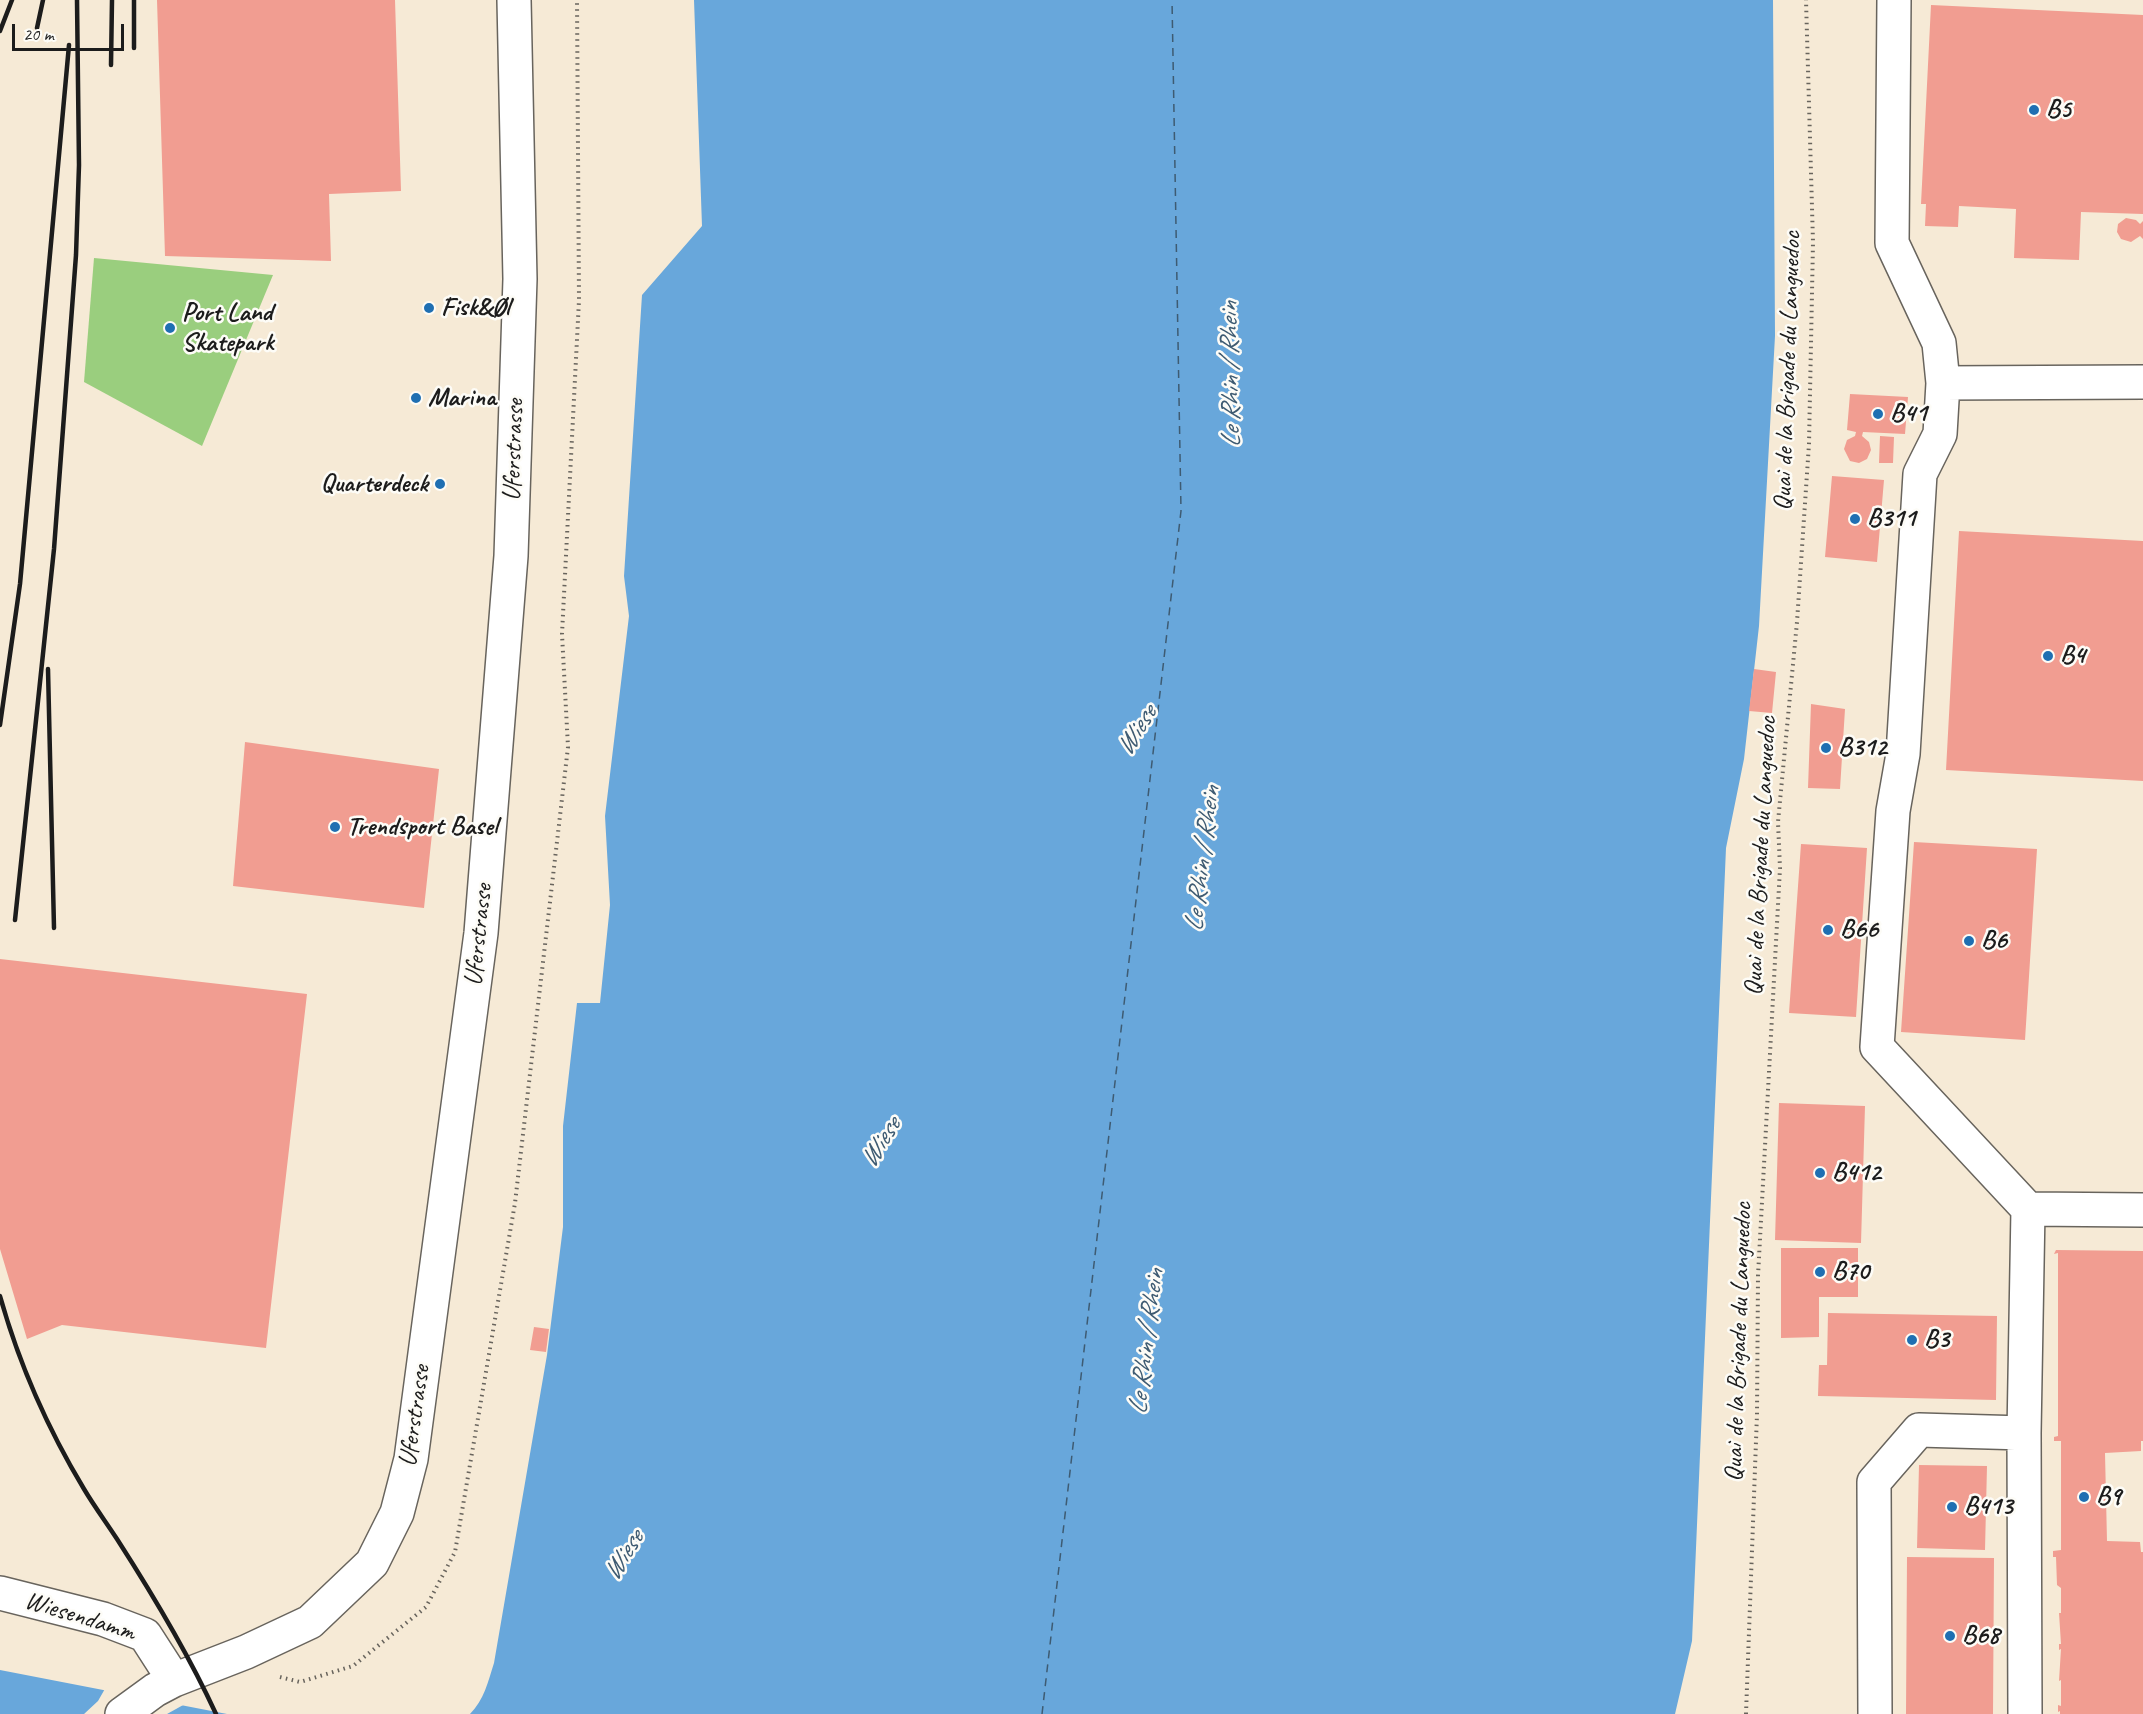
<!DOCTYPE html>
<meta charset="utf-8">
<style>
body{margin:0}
#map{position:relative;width:2143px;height:1714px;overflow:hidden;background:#f6ead6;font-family:Caveat,sans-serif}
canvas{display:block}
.scale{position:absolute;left:12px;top:24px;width:112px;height:27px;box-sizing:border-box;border:3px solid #1c1c1c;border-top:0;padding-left:8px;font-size:18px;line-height:21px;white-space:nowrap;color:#1c1c1c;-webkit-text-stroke:4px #fdfcf7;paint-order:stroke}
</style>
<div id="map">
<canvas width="2143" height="1714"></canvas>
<div class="scale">20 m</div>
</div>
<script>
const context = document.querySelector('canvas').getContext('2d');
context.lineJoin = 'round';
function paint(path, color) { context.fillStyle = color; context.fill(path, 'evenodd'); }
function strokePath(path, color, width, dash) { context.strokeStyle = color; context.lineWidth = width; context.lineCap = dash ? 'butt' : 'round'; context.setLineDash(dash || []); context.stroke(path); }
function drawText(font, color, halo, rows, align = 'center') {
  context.font = font + ' Caveat,sans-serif'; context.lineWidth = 5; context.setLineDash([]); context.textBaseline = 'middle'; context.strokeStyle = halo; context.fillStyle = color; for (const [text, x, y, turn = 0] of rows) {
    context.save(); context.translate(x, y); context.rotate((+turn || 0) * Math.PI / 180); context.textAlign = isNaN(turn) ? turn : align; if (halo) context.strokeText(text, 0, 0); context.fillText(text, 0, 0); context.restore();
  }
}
paint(new Path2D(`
 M 94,258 L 273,275 L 202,446 L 84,382 Z`), '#9ace7e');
paint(new Path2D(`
 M 694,0 L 1773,0 L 1775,336 L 1759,626 L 1744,759 L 1726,848 L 1692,1641 L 1675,1714 L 470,1714 C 484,1700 488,1682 494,1663 L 547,1355 L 563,1227 L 563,1126 L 577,1003 L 600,1003 L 610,905 L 605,816 L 629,616 L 624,576 L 642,295 L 702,226 Z
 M 0,1670 L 227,1714 L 0,1714 Z`), '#68a7db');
paint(new Path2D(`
 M 106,1687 L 185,1703 L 185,1704 L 167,1714 L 84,1714 L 98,1701 Z`), '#f6ead6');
strokePath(new Path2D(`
 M 1042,1714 L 1181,511 L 1172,0`), '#3e5b72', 1.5, [8, 6]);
paint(new Path2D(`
 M 157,0 L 395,0 L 401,191 L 329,194 L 331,261 L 165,256 Z
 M 1931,5 L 2143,15 L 2143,214 L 2081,212 L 2079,260 L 2014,258 L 2016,209 L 1959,206 L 1958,227 L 1925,226 L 1926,204 L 1921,204 Z
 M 2126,218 L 2136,220 L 2140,224 L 2143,221 L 2143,239 L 2140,236 L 2131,242 L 2121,239 L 2117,232 L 2118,224 Z
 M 1850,394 L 1908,397 L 1905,434 L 1863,432 L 1862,436 L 1869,442 L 1871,450 L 1867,459 L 1859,463 L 1850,461 L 1844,449 L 1847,440 L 1855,436 L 1856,432 L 1847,430 Z
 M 1880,436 L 1894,437 L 1893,463 L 1879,463 Z
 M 1832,476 L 1884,480 L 1877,562 L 1825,557 Z
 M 1959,531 L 2143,541 L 2143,781 L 1946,770 Z
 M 1754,669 L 1776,672 L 1772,713 L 1749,711 Z
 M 1811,704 L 1845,709 L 1840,789 L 1808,788 Z
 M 245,742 L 439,769 L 424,908 L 233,886 Z
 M 1914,842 L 2037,849 L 2025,1040 L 1901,1032 Z
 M 1801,844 L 1867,848 L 1856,1017 L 1789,1013 Z
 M 0,959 L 307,994 L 266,1348 L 62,1325 L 27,1339 L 0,1249 Z
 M 1779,1103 L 1865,1106 L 1861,1243 L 1775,1240 Z
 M 1781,1248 L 1858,1248 L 1858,1297 L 1819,1297 L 1819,1337 L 1781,1338 Z
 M 2056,1250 L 2143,1251 L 2143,1441 L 2141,1441 L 2141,1451 L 2105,1453 L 2107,1541 L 2140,1542 L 2141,1552 L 2143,1552 L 2143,1714 L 2060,1714 L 2060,1711 L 2058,1712 L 2058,1705 L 2061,1706 L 2061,1680 L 2059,1681 L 2061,1649 L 2059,1650 L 2059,1644 L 2061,1644 L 2059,1613 L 2061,1613 L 2061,1588 L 2057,1585 L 2056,1557 L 2053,1557 L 2053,1551 L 2061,1550 L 2061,1441 L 2054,1441 L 2054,1437 L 2058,1436 L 2058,1253 L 2054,1254 Z
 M 1828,1313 L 1997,1316 L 1996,1400 L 1818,1396 L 1819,1365 L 1827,1365 Z
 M 534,1327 L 549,1329 L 546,1352 L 530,1350 Z
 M 1919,1465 L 1987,1466 L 1985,1550 L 1917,1548 Z
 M 1907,1557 L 1994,1558 L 1993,1714 L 1906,1714 Z`), '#f19d91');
const minor = new Path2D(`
 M 1894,0 L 1892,243 L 1939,343 L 1943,383 L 1940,434 L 1920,474 L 1903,754 L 1893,811 L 1877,1047 L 2028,1209 L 2143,1210
 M 1943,383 L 2143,382
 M 0,1593 L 103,1619 L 145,1635 L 174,1680
 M 122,1714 L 155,1690 L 174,1680 L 246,1652 L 310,1622 L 372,1563 L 397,1513 L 411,1459 L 481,933 L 511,556 L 520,279 L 514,0
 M 1875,1714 L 1874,1482 L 1919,1430 L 2024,1433
 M 2025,1714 L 2024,1433 L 2028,1209`);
strokePath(minor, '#68645d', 36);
strokePath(new Path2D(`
 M 280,1677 L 300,1682 L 353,1666 L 426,1607 L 455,1552 L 515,1203 L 568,747 L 562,634 L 579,300 L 577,0
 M 1746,1714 L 1757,1414 L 1758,1276 L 1780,868 L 1778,822 L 1797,622 L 1809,444 L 1813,242 L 1806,0`), '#68645d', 4, [1.5, 4.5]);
strokePath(minor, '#fff', 33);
strokePath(new Path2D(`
 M 37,28 L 43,0
 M 0,31 L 12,0
 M 134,48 L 134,0
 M 111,65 L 112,0
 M 48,669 L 54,928
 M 0,725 L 20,584 L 69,45
 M 15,920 L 54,549 L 76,255 L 79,165 L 77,0
 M 0,1296 C 19,1364 48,1429 84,1489 C 94,1506 106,1522 117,1539 C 153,1595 188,1653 216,1714`), '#1c1c1c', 4.5);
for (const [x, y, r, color] of [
 [2034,110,6,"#1f6fb2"],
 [429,308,6,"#1f6fb2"],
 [170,328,6,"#1f6fb2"],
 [416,398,6,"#1f6fb2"],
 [1878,414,6,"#1f6fb2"],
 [440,484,6,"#1f6fb2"],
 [1855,519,6,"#1f6fb2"],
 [2048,656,6,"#1f6fb2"],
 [1826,748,6,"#1f6fb2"],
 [335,827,6,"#1f6fb2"],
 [1828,930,6,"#1f6fb2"],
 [1969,941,6,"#1f6fb2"],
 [1820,1173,6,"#1f6fb2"],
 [1820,1272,6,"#1f6fb2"],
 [1912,1340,6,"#1f6fb2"],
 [2084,1497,6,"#1f6fb2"],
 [1952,1507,6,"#1f6fb2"],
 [1950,1636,6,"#1f6fb2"]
]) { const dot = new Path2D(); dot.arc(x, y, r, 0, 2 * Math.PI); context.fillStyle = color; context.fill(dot); strokePath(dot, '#fdfcf7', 2); }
drawText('bold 26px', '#1c1c1c', '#fdfcf7', [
 ["B5",2046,110],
 ["Fisk&Øl",441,308],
 ["Port Land",182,313],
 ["Skatepark",182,343],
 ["Marina",428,398],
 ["B41",1890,414],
 ["Quarterdeck",428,484,"right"],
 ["B311",1867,519],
 ["B4",2060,656],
 ["B312",1838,748],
 ["Trendsport Basel",347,827],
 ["B66",1840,930],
 ["B6",1981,941],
 ["B412",1832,1173],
 ["B70",1832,1272],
 ["B3",1924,1340],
 ["B9",2096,1497],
 ["B413",1964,1507],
 ["B68",1962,1636]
], 'left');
drawText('26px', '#1c1c1c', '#fdfcf7', [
 ["Quai de la Brigade du Languedoc",1788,371,-88],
 ["Uferstrasse",514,450,-88],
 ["Quai de la Brigade du Languedoc",1761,856,-87],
 ["Uferstrasse",479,935,-84],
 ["Quai de la Brigade du Languedoc",1739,1342,-88],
 ["Uferstrasse",415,1416,-82],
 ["Wiesendamm",80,1617,17]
]);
drawText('italic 27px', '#3e5b72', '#fdfcf7', [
 ["Le Rhin / Rhein",1231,375,-91],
 ["Wiese",1137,731,-58],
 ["Le Rhin / Rhein",1203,859,-83],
 ["Wiese",881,1143,-58],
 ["Le Rhin / Rhein",1147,1342,-83],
 ["Wiese",624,1556,-58]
]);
</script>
